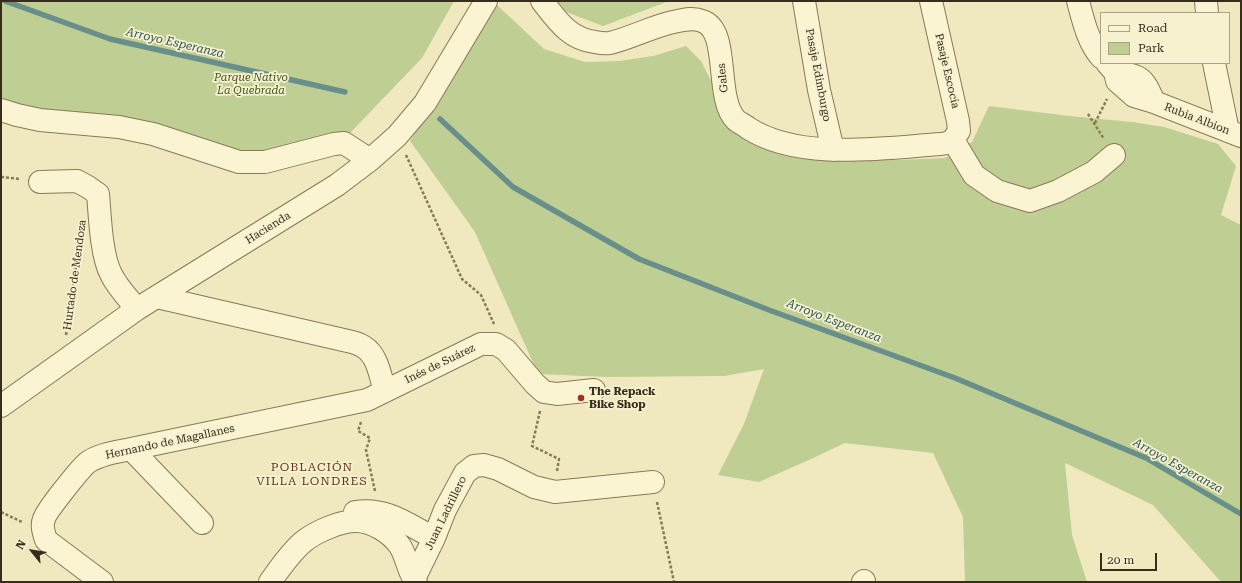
<!DOCTYPE html>
<meta charset="utf-8">
<style>
body{margin:0}
#map{position:relative;width:1242px;height:583px;overflow:hidden;background:#f0e8bf;font-family:"Roboto Serif",serif}
canvas{display:block}
.frame{position:absolute;inset:0;border:2px solid #382d1c;pointer-events:none}
.legend{position:absolute;left:1100px;top:12px;width:130px;height:52px;box-sizing:border-box;background:#f7f1cf;border:1px solid #aba387;margin:0;padding:5px 7px;list-style:none;font-size:12px;color:#382d1c}
.legend li{display:flex;align-items:center;gap:8px;height:20px}
.legend b{width:20px;border:1px solid #aba387}
.north{position:absolute;left:12px;top:531px;width:40px;height:40px;-webkit-text-stroke:3px #f7f1cf;paint-order:stroke;rotate:300deg;font-size:11px;font-weight:700;line-height:16px;text-align:center;color:#382d1c}
.north::after{content:'';display:block;margin:auto;width:14px;height:18px;background:#382d1c;clip-path:polygon(50% 0,100% 100%,50% 72%,0 100%)}
.scale{position:absolute;left:1100px;top:553px;width:57px;height:18px;box-sizing:border-box;border:2px solid #382d1c;border-top:0;padding-left:5px;font-size:12px;line-height:14px;white-space:nowrap;color:#382d1c;-webkit-text-stroke:3px #f7f1cf;paint-order:stroke}
</style>
<div id="map">
<canvas width="1242" height="583"></canvas>
<div class="frame"></div>
<ul class="legend">
<li><b style="height:5px;background:#faf4d3"></b>Road</li>
<li><b style="height:11px;background:#bfce93"></b>Park</li>
</ul>
<div class="north">N</div>
<div class="scale">20 m</div>
</div>
<script>
const context = document.querySelector('canvas').getContext('2d');
context.lineJoin = 'round';
function paint(path, color) { context.fillStyle = color; context.fill(path, 'evenodd'); }
function strokePath(path, color, width, dash) { context.strokeStyle = color; context.lineWidth = width; context.lineCap = dash ? 'butt' : 'round'; context.setLineDash(dash || []); context.stroke(path); }
function drawText(font, color, halo, rows, align = 'center') {
  context.font = font + ' "Roboto Serif",serif'; context.lineWidth = 3.5; context.setLineDash([]); context.textBaseline = 'middle'; context.strokeStyle = halo; context.fillStyle = color; for (const [text, x, y, turn = 0] of rows) {
    context.save(); context.translate(x, y); context.rotate((+turn || 0) * Math.PI / 180); context.textAlign = isNaN(turn) ? turn : align; if (halo) context.strokeText(text, 0, 0); context.fillText(text, 0, 0); context.restore();
  }
}
paint(new Path2D(`
 M 1,1 L 454,1 L 422,58 L 350,133 L 302,163 L 236,170 L 135,122 L 21,109 L 1,97 Z
 M 553,1 L 669,1 L 603,26 L 561,10 Z
 M 497,5 L 544,49 L 585,62 L 620,61 L 653,56 L 686,46 L 701,61 L 726,111 L 785,153 L 899,160 L 945,158 L 972,142 L 989,106 L 1069,116 L 1132,122 L 1164,127 L 1218,144 L 1236,166 L 1221,215 L 1241,225 L 1241,582 L 1221,582 L 1153,505 L 1065,463 L 1072,535 L 1087,582 L 965,582 L 963,517 L 933,453 L 845,443 L 811,459 L 759,482 L 718,475 L 744,424 L 764,369 L 724,376 L 608,377 L 538,374 L 475,232 L 410,141 Z`), '#bfce93');
strokePath(new Path2D(`
 M 5,1 L 110,39 L 345,92
 M 440,119 L 513,187 L 639,259 L 769,310 L 955,378 L 1146,458 L 1241,514`), '#698f8b', 5.5);
const minor = new Path2D(`
 M 542,1 C 557,20 569,39 595,42 C 600,43 605,44 610,43 C 631,38 651,27 673,22 C 683,20 693,17 702,21 C 731,30 714,98 736,120 C 739,123 745,125 748,128 C 799,161 883,148 941,144 L 947,143 L 953,140
 M 804,1 L 819,90 L 833,150
 M 931,1 L 958,121 L 959,131 L 953,140
 M 1078,1 C 1083,20 1088,42 1101,57
 M 1206,1 L 1207,13
 M 1107,63 L 1115,72 L 1117,81 L 1134,96 L 1154,102 L 1241,136
 M 1214,63 L 1228,131
 M 1115,72 C 1142,76 1143,77 1154,102
 M 1,110 L 17,115 L 40,120 L 119,127 L 153,134 L 239,162 L 265,162 L 334,144 L 344,143 L 370,160
 M 953,140 L 974,175 L 997,191 L 1030,201 L 1058,191 L 1094,172 L 1114,155
 M 40,182 L 77,181 L 88,187 L 98,194 C 100,216 101,255 111,274 C 117,287 128,298 137,309
 M 157,297 L 352,342 C 356,343 361,345 364,347 C 378,356 380,376 385,391
 M 1,406 L 137,309 L 337,185 L 370,160 L 397,136 L 425,103 L 486,1
 M 131,449 L 202,523
 M 355,512 C 386,507 407,524 434,538
 M 414,579 L 434,538 L 445,510 L 465,473 L 474,466 L 484,465 L 498,469 L 534,487 L 555,492 L 653,482
 M 102,582 L 46,540 C 44,533 41,526 44,519 C 46,511 80,469 87,463 C 99,454 117,452 131,449 L 367,400 L 481,344 L 496,344 L 506,350 L 535,384 L 544,392 L 557,394 L 594,390
 M 270,582 C 280,568 290,553 303,542 C 315,532 340,521 356,521 C 372,521 391,533 400,546 C 407,557 408,572 416,582
 M 863,582 L 864,581`);
strokePath(minor, '#897957', 24);
strokePath(new Path2D(`
 M 1088,114 L 1104,139
 M 1095,123 L 1107,99
 M 406,155 L 462,279 L 481,295 L 494,324
 M 1,177 L 20,179
 M 66,335 L 80,239
 M 540,411 L 532,446 L 559,459 L 557,471
 M 361,422 L 358,431 L 370,438 L 366,450 L 375,491
 M 657,502 L 674,582
 M 1,512 L 22,522`), '#897957', 2.5, [3, 2]);
strokePath(minor, '#faf4d3', 22);
for (const [x, y, r, color] of [
 [581,398,4,"#9b3424"]
]) { const dot = new Path2D(); dot.arc(x, y, r, 0, 2 * Math.PI); context.fillStyle = color; context.fill(dot); strokePath(dot, '#f7f1cf', 1.5); }
drawText('11px', '#382d1c', '#f7f1cf', [
 ["Pasaje Escocia",947,71,77],
 ["Pasaje Edimburgo",818,75,79],
 ["Gales",723,78,-96],
 ["Rubia Albion",1197,119,21],
 ["Hacienda",268,228,-32],
 ["Hurtado de Mendoza",75,275,-82],
 ["Inés de Suárez",440,364,-26],
 ["Hernando de Magallanes",170,442,-12],
 ["Juan Ladrillero",446,513,-64]
]);
drawText('italic 11px', '#415522', '#f7f1cf', [
 ["Parque Nativo",251,78],
 ["La Quebrada",251,91]
]);
drawText('bold 11px', '#382d1c', '#f7f1cf', [
 ["The Repack",589,392],
 ["Bike Shop",589,405]
], 'left');
drawText('italic 12px', '#2b5558', '#f7f1cf', [
 ["Arroyo Esperanza",175,43,13],
 ["Arroyo Esperanza",834,321,21],
 ["Arroyo Esperanza",1178,466,29]
]);
context.letterSpacing = '1px';
drawText('12px', '#66341a', '#f7f1cf', [
 ["POBLACIÓN",312,467],
 ["VILLA LONDRES",312,481]
]);
context.letterSpacing = '0px';
</script>
